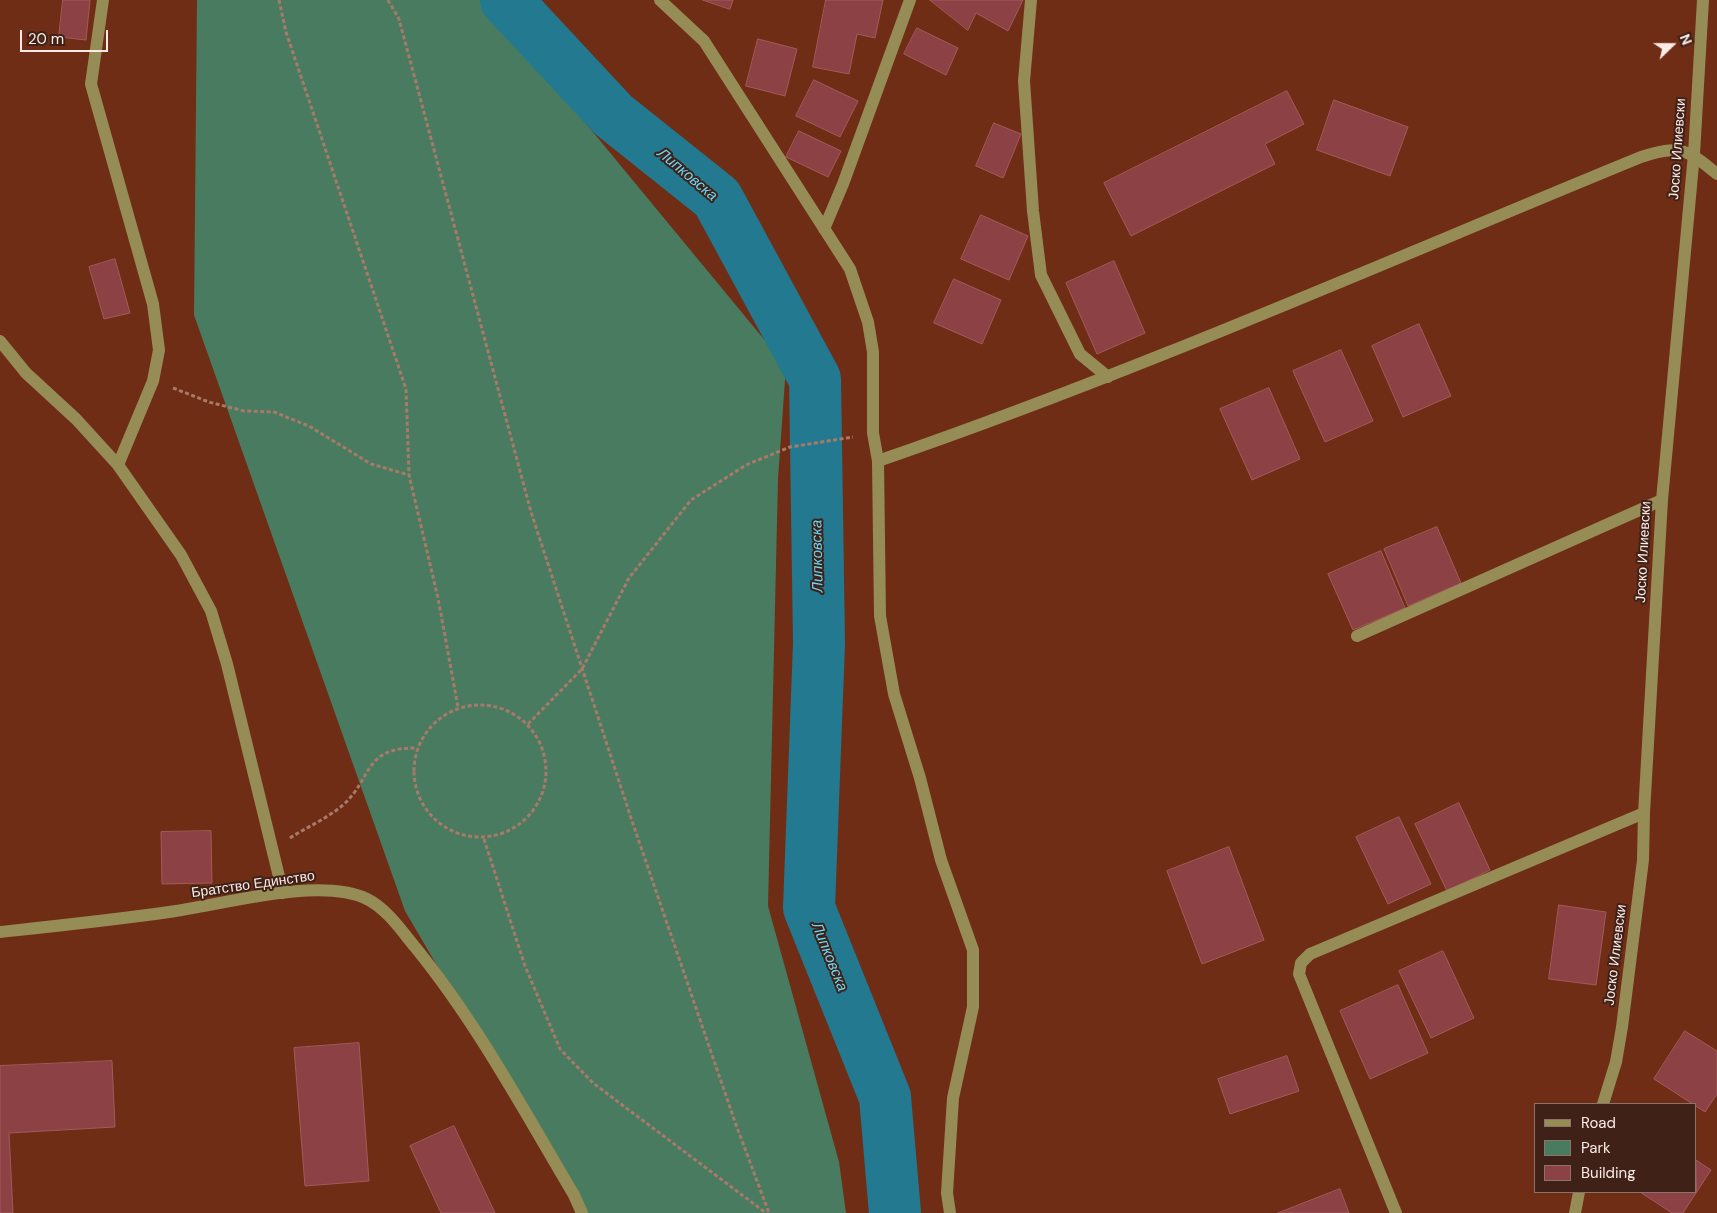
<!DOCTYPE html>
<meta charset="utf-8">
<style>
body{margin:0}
#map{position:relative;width:1717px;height:1213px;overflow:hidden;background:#6f2d15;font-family:"DM Sans",sans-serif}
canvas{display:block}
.legend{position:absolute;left:1534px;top:1103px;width:162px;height:90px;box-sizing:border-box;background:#3f2117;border:1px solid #8b726a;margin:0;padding:6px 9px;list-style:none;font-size:15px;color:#fcebe6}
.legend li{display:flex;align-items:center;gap:10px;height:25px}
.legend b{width:25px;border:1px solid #8b726a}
.north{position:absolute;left:1647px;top:20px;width:50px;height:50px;-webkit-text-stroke:4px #3f2117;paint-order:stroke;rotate:68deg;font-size:14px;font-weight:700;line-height:20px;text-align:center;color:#fcebe6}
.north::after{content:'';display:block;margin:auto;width:18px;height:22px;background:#fcebe6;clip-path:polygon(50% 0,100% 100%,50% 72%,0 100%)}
.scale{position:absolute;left:20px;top:30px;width:88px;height:22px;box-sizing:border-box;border:2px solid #fcebe6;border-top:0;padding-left:6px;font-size:15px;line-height:18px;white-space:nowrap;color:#fcebe6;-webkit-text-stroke:4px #3f2117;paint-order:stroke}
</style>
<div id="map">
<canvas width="1717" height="1213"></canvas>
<ul class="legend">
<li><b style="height:6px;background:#968c55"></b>Road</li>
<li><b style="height:14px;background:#497b60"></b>Park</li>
<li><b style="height:14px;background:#8c4245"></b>Building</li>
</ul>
<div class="north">N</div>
<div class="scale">20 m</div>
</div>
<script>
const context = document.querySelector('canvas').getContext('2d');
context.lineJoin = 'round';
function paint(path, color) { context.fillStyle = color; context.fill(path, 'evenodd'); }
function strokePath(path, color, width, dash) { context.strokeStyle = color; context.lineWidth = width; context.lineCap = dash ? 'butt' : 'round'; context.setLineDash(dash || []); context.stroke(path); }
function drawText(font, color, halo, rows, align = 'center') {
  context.font = font + ' "DM Sans",sans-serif'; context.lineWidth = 4; context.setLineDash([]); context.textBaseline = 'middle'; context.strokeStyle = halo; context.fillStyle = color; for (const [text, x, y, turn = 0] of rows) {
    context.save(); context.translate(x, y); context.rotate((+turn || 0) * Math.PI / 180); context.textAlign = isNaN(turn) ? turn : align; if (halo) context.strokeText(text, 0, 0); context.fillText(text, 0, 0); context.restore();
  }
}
paint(new Path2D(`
 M 197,0 L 484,0 L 786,366 L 778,479 L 768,906 L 839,1162 L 846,1213 L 582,1213 L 405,911 L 194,315 Z`), '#497b60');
strokePath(new Path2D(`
 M 506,0 L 613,115 L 717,198 L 815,379 L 819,643 L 809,908 L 885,1097 L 895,1213`), '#227990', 52);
const building = new Path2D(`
 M 63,0 L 90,0 L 86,40 L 59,37 Z
 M 703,0 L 733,0 L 730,9 Z
 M 826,0 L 883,0 L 875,38 L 857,34 L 849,74 L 813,67 Z
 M 930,0 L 1023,0 L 1008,31 L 976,13 L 968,30 Z
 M 917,28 L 958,48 L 946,75 L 904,54 Z
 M 758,39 L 797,49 L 785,96 L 746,86 Z
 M 814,80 L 858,101 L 840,137 L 796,116 Z
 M 1287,91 L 1304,124 L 1265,144 L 1275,164 L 1131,236 L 1104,183 Z
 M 1334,100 L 1408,127 L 1390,176 L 1317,150 Z
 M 994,123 L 1021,134 L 1003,178 L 976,166 Z
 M 799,131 L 841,151 L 828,177 L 786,157 Z
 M 981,215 L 1028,236 L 1009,280 L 961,259 Z
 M 115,259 L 130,313 L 104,319 L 89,267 Z
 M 1114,261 L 1145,333 L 1097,354 L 1066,283 Z
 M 954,279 L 1001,300 L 982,344 L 934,323 Z
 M 1419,324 L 1451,396 L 1403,417 L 1372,346 Z
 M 1341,350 L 1373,421 L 1325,442 L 1293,371 Z
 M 1269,388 L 1300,459 L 1252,480 L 1220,409 Z
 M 1437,527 L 1461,583 L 1408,606 L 1384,549 Z
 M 1381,551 L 1405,608 L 1353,630 L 1328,574 Z
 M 1459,803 L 1490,870 L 1447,891 L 1415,824 Z
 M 1399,817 L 1431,884 L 1388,904 L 1356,837 Z
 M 211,831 L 212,883 L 162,884 L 161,832 Z
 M 1229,847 L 1264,940 L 1202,964 L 1167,871 Z
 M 1559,905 L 1606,912 L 1596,985 L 1549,979 Z
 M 1443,951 L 1474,1018 L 1431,1038 L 1399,971 Z
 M 1398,985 L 1428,1053 L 1370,1079 L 1340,1011 Z
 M 1685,1031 L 1717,1051 L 1717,1094 L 1705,1112 L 1654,1079 Z
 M 359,1043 L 369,1181 L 305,1186 L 294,1048 Z
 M 1287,1056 L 1299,1091 L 1230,1114 L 1218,1079 Z
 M 112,1061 L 115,1127 L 9,1133 L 13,1213 L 0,1213 L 0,1066 Z
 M 454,1126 L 495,1213 L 441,1213 L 410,1146 Z
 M 1696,1160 L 1711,1170 L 1683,1213 L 1672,1213 L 1640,1192 L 1696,1192 Z
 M 1340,1189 L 1349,1213 L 1278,1213 Z`);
paint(building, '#8c4245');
strokePath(building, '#a5595b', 1);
strokePath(new Path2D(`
 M 279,0 L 286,32 L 406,389 L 409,475 L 438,598 L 458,707
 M 388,0 L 399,19 L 531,512 L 632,821 L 735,1122 L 769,1213
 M 173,388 L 209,402 L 244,411 L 274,412 L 309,426 L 371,464 L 409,475
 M414 771a66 66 0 1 1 132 0a66 66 0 1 1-132 0Z
 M 528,724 L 582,669 L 629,578 L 691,500 L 746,465 L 790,447 L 853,437
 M 290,838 C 307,827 328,818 343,805 C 373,778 363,747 417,748
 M 484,839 L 525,966 L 560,1049 L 593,1083 L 766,1213`), '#a87a6a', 3, [4, 2.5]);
strokePath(new Path2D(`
 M 103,0 L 91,84 L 153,304 L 159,350 L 153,381 L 118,465
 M 660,0 L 704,41 L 850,269 L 868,322 L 873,352 L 873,433 L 878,461 L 880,616 L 894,694 L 920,778 L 941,860 L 973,950 L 973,1007 L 953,1098 L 947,1193 L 950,1213
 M 1031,0 L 1024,81 L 1033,211 L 1041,275 L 1080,354 L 1108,377
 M 824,229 L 843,184 L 910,0
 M 0,341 L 26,373 L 76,419 L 118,465 L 181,555 L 211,611 L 227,664 L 283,893
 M 878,461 C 1137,372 1387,261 1641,157 C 1680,145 1686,148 1717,174
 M 1357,636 L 1662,500
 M 0,932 C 56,926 113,920 169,912 C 222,905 319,876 367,899 C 387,909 401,930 415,947 C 477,1023 524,1111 574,1195 L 582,1213
 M 1603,1104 L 1616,1062 L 1622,1027 L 1643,860 L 1644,813 L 1662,500 L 1694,154 L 1703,0
 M 1396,1213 L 1299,974 L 1301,963 L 1310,954 L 1644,813
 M 1575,1213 L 1579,1192`), '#968c55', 12);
drawText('14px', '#fcebe6', '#3f2117', [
 ["Јоско Илиевски",1678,149,-86],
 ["Јоско Илиевски",1644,552,-87],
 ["Братство Единство",253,885,-8],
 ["Јоско Илиевски",1616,955,-83]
]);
drawText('italic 15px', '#69d8f8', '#3f2117', [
 ["Липковска",687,175,40],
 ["Липковска",818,556,-91],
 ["Липковска",829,957,68]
]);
</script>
